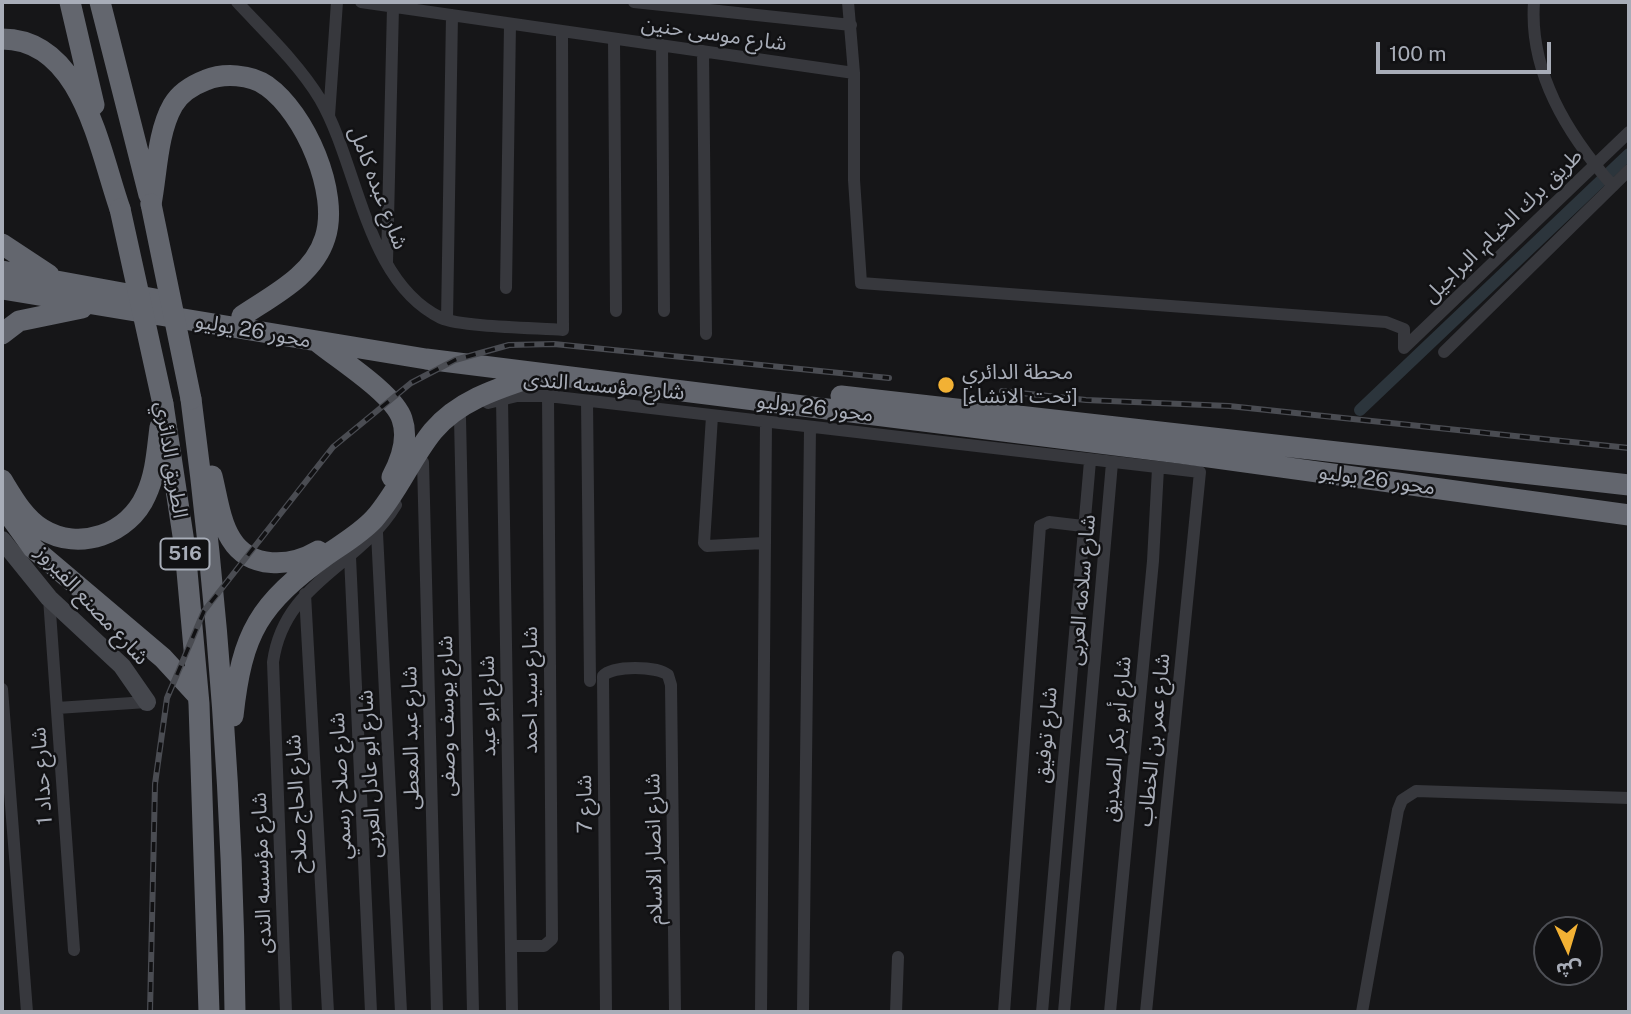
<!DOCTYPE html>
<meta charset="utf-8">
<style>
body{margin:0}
#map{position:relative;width:1631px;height:1014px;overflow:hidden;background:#161618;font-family:"Public Sans","Noto Sans Arabic",sans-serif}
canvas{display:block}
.frame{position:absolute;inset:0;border:4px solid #a8adb8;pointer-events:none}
.north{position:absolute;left:1533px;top:916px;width:70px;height:70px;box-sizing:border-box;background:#111113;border:2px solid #4d4f55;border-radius:50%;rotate:176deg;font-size:19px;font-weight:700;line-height:28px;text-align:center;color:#a8adb8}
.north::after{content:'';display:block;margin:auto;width:24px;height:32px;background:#f2b134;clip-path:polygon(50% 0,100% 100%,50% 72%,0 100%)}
.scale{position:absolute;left:1376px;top:42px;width:175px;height:32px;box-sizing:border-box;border:4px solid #a8adb8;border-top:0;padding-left:9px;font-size:21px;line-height:24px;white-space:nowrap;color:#a8adb8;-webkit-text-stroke:5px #111113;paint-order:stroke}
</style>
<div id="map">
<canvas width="1631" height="1014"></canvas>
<div class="frame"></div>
<div class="north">ش</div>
<div class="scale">100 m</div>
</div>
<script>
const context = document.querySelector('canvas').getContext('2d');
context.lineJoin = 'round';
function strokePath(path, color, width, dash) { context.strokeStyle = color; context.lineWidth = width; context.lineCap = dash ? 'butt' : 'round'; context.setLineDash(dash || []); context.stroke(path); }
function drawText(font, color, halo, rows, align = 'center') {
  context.font = font + ' "Public Sans","Noto Sans Arabic",sans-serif'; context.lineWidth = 5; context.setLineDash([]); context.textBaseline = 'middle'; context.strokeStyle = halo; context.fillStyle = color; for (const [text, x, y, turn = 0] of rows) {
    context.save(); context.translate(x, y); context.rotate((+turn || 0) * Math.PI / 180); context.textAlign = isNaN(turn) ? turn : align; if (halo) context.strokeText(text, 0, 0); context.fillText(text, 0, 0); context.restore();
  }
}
strokePath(new Path2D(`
 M 1360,410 L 1629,154`), '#2c353c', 12);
strokePath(new Path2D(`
 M 237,2 C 265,32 298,63 320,99 C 359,166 365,281 441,318 C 461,327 537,328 563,330 L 562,31
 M 361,2 L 854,73
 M 634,2 L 851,25
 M 848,2 L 854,73 L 854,180 L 861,283 L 1386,322 L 1404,329 L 1404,348
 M 1534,2 C 1529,72 1567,134 1613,186
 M 614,39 L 616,311
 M 662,45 L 664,311
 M 703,51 L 706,334
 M 329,116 L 337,2
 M 387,262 L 393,7
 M 506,288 L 510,24
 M 447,320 L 452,15
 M 1404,348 L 1629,132
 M 1444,352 L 1629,170
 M 502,399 L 512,1012
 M 587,401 L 590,681
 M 488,403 L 517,396 L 548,396 L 1200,472 L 1146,1012
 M 712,416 L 704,543 L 707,546 L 764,543
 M 460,418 L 473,1012
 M 423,462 L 437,1012
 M 377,533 L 401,1012
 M 350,557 L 371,1012
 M 305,594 L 328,1012
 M 49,598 L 74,950
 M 2,689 L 27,1012
 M 57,708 L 147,702
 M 511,946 L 544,946 L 552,939 L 548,396
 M 286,1012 L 273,662 C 284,582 358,568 396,505
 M 606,1012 L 603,676 C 613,665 657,666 668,675 L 671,685 L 675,1012
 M 761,1012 L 766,423
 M 803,1012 L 810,428
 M 896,1012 L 898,957
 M 1004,1012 L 1040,526 L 1049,522 L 1083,526
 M 1042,1012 L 1090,461
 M 1064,1012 L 1112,463
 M 1110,1012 L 1153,561 L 1158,468
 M 1362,1012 L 1398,810 L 1402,800 L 1416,791 L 1629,798`), '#37383d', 12);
strokePath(new Path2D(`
 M 2,540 L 49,598 L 122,666 L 147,702`), '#45474d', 18);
strokePath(new Path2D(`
 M 70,2 L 94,105
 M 100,2 L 149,195
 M 2,39 C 82,39 99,149 120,209
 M 151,204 C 157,173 157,133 173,105 C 180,93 193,85 206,80 C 223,73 251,74 267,86 C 305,113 340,193 325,238 C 313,276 273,295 242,316
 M 2,244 L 49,275
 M 2,271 L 155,299
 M 2,289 L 426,359 L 1180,453 L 1629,515
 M 2,334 L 19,321 L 82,308
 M 319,343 C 340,360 394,394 402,419 C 409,439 401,460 392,477
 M 841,396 L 1629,485
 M 191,399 C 218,603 233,807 235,1012
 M 163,404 L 185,549 L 199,704 L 209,1012
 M 212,476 C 217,496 220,522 231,539 C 250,570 291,567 318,551
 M 2,480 C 13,498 24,518 42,529 C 79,552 129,534 146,495 C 156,474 157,450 160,427
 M 2,505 L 33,548 L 163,658 L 197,695
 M 233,716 C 242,632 259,604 328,554 C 344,543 361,533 374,519 C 398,492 411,458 433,431 C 459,400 499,388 535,376`), '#63666e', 21);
const rail = new Path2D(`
 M 1002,391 L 1086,400 L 1229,406 L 1629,448
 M 150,1012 L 155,784 L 167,698 L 204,611 L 333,447 L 411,383 L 455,360 L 509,345 L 554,344 L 889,378`);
strokePath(rail, '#4a4c52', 6);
strokePath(rail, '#111113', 3.5, [10]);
strokePath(new Path2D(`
 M 151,204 L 191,399
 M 120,209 L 163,404`), '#63666e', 21);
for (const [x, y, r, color] of [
 [946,385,9,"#f2b134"]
]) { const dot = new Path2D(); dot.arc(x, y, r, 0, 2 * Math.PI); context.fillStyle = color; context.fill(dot); strokePath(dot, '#111113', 2.5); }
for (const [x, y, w] of [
 [185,554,49]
]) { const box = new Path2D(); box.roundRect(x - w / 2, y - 15.5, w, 31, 5); context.fillStyle = '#111113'; context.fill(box); strokePath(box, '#a8adb8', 2); }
drawText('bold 19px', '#a8adb8', null, [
 ["516",185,554]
]);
drawText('21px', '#a8adb8', '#111113', [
 ["شارع موسى حنين",714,34,8],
 ["شارع عبده كامل",378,188,69],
 ["طريق برك الخيام, البراجيل",1503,226,-44],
 ["محور 26 يوليو",253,331,10],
 ["شارع مؤسسه الندى",604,386,5],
 ["محور 26 يوليو",815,408,7],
 ["الطريق الدائري",171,460,81],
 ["محور 26 يوليو",1377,480,8],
 ["شارع سلامه العربى",1082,590,-85],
 ["شارع مصنع الفيروز",92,605,47],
 ["شارع سيد احمد",531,690,-90],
 ["شارع ابو عيد",488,706,-91],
 ["شارع يوسف وصفى",447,716,-91],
 ["شارع توفيق",1046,735,-85],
 ["شارع عبد المعطى",411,738,-91],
 ["شارع أبو بكر الصديق",1117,739,-85],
 ["شارع عمر بن الخطاب",1154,740,-84],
 ["شارع ابو عادل العربى",370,774,-93],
 ["شارع حداد 1",42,776,-94],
 ["شارع صلاح رسمي",341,786,-93],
 ["شارع الحاج صلاح",297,804,-93],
 ["شارع 7",585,804,-91],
 ["شارع انصار الاسلام",654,849,-91],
 ["شارع مؤسسه الندى",262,873,-92]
]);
drawText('21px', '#a8adb8', '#111113', [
 ["محطة الدائري",962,373],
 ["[تحت الانشاء]",962,397]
], 'left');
</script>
